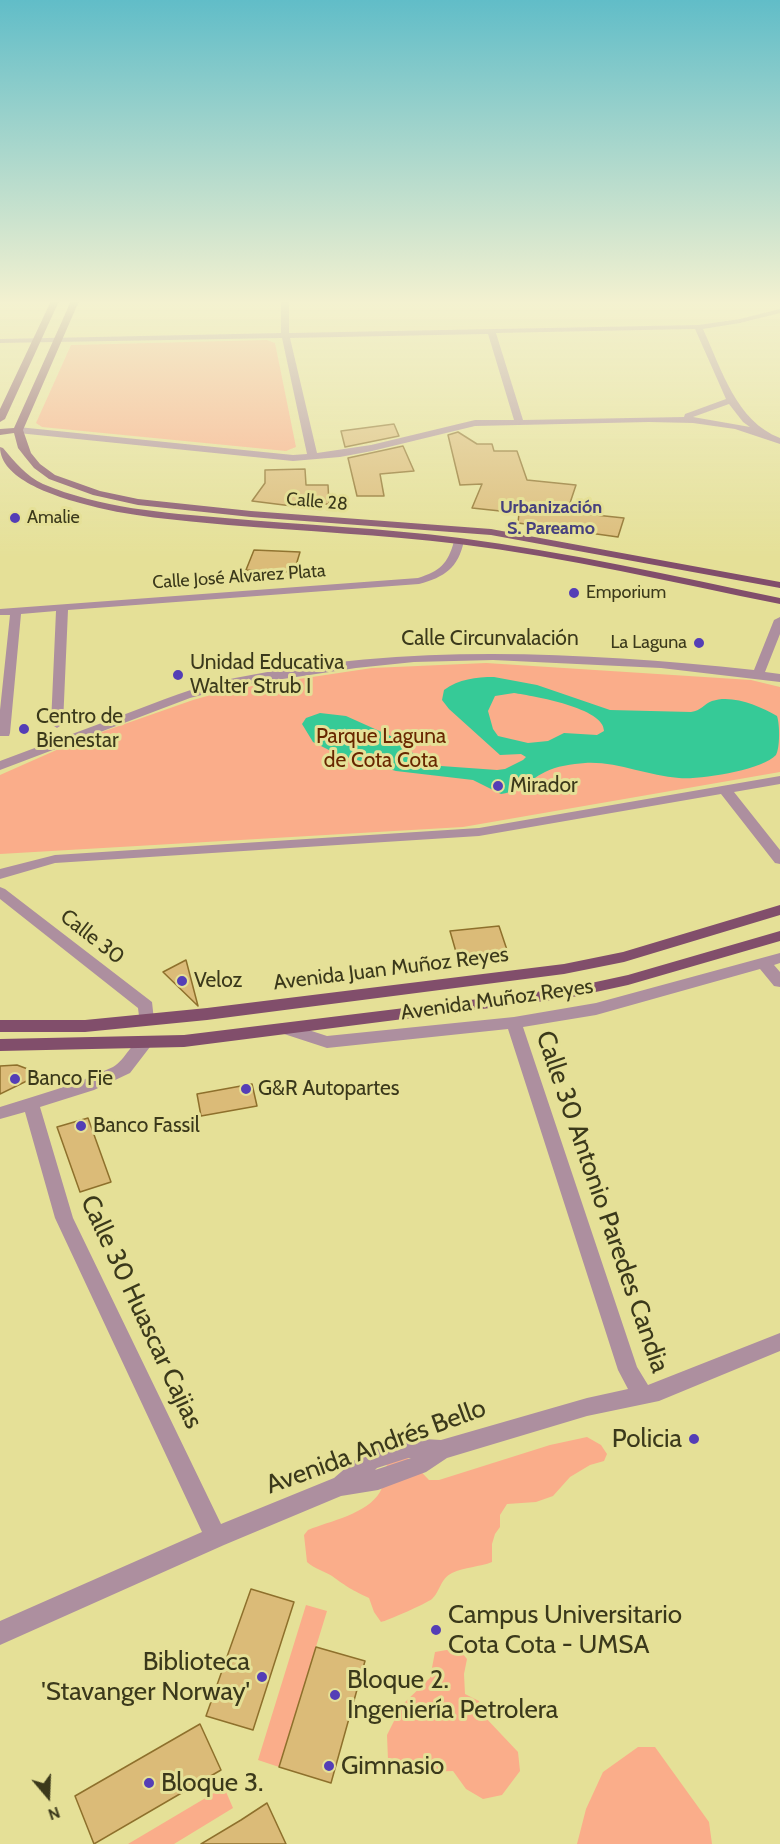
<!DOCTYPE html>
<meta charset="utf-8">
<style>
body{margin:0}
#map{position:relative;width:780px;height:1844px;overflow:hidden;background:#e5e097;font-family:Cabin,sans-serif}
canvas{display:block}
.north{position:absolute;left:18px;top:1766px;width:60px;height:60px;-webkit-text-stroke:4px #e5e097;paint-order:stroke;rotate:161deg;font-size:16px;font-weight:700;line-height:24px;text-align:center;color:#3b391b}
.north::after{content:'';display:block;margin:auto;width:21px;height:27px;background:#3b391b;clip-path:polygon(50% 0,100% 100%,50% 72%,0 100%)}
</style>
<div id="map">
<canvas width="780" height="1844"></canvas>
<div class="north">N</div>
</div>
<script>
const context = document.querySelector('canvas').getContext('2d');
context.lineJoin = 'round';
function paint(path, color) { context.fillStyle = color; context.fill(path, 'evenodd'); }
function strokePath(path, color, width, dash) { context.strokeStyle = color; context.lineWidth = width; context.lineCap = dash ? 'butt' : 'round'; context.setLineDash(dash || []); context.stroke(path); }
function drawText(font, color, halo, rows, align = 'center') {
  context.font = font + ' Cabin,sans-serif'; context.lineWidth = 6; context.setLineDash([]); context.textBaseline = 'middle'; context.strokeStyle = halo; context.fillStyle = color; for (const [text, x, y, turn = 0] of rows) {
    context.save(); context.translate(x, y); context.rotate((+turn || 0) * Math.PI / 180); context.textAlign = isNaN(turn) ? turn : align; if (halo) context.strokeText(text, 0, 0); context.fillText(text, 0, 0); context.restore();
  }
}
paint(new Path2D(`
 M 267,340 L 275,343 L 296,447 L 286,451 L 42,427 L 36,423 L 71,345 Z
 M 486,663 L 751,680 L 780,687 L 780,772 L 463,827 L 0,854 L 0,775 L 79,740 L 193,700 L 232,689 L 372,668 Z
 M 587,1437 L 601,1445 L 607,1454 L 604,1461 L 590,1465 L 570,1477 L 553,1496 L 536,1502 L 507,1504 L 500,1515 L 500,1527 L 495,1534 L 492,1544 L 492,1562 C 480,1567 464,1567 452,1573 C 440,1579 440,1592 432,1599 C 427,1603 387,1621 381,1622 L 374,1612 L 369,1598 C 352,1590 347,1587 332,1576 C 324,1571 315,1569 307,1562 L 304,1535 L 308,1530 C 330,1521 367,1514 380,1492 C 385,1484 385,1473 387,1464 L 407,1457 L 429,1480 L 439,1480 L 550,1445 Z
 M 306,1605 L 327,1611 L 279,1767 L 258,1760 Z
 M 458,1648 L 467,1659 L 464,1674 L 465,1694 L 479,1701 L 484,1716 L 518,1752 L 520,1771 L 502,1795 L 483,1799 L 466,1789 L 453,1771 L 424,1772 L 388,1760 L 387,1735 L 402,1705 L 430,1678 L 435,1652 Z
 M 638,1747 L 655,1747 L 709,1822 L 712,1844 L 577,1844 L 586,1809 L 603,1772 Z
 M 224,1787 L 233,1808 L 174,1844 L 128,1844 Z`), '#faad8a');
paint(new Path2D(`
 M 494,677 L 537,685 L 610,710 L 691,712 C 701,711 704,704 712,701 C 732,694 760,706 777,716 C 780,725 780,748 776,755 C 762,770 700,780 679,778 C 648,776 616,761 585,763 C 572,764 556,766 545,772 C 527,781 525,790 501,794 L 473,780 L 396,771 L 339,755 L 313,742 L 302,724 L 306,718 L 320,713 L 346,716 L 395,738 L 427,765 L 497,770 L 505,769 L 523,760 L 526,757 L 521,754 L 500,755 L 449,709 L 442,700 L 444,690 C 459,679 476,677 494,677 ZM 514,693 C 533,696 605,708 604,731 L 597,735 L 564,733 L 548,741 L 528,743 L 498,736 L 493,729 L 488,711 L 495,696 Z`), '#36ca97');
const building = new Path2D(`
 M 394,424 L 399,436 L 345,447 L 341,431 Z
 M 458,432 L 477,444 L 492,444 L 494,451 L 517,451 L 527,480 L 576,485 L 567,512 L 624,518 L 618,537 L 518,523 L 519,513 L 472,508 L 482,484 L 460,485 L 448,435 Z
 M 403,446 L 414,471 L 380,474 L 384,496 L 357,496 L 348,458 Z
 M 305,469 L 306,485 L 328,485 L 329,504 L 318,504 L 316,509 L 252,501 L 265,483 L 265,470 Z
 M 254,550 L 300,552 L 294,572 L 246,570 Z
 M 499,926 L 508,953 L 458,959 L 450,931 Z
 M 186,960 L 198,1006 L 163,972 Z
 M 17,1065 L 41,1074 L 0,1094 L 0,1066 Z
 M 252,1084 L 257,1106 L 201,1116 L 197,1094 Z
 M 88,1118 L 111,1182 L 80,1192 L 57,1127 Z
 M 251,1589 L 294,1602 L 253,1730 L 206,1716 Z
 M 316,1647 L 365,1661 L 331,1783 L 279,1767 Z
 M 200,1724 L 221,1770 L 94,1844 L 75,1796 Z
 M 267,1803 L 286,1844 L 201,1844 L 241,1820 Z`);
paint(building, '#dbbb78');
strokePath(building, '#8e702c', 1.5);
paint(new Path2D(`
 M 281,301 L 289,301 L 289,333 L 698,325 L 740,319 L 780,309 L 780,313 L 740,323 L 703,329 C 722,370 736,421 780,438 L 780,444 L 735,429 L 693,423 L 649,422 L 475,426 L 372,451 L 340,457 L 293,461 L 18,433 L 13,430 L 18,427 L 293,455 L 307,454 L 282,338 L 0,343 L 0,339 L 281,333 ZM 695,329 L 726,399 L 685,414 L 684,417 L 523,420 L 496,333 ZM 488,334 L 514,420 L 475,420 L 371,445 L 317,453 L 290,338 ZM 729,404 L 743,422 L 750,427 L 693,417 Z
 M 459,538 L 464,541 C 458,568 445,577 419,584 L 68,610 L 63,724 L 57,728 L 51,724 L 56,611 L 21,614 L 10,733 L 9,736 L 0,736 L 0,710 L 10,615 L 0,615 L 0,609 L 418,578 C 440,571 448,564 454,541 Z
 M 780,617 L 780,634 L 765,672 L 780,674 L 780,682 L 661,668 L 493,660 L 414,662 L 356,668 L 236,686 L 190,698 L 0,770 L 0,761 C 41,746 82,730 123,715 C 160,701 196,686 235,678 C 410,643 578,652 754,670 L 774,620 Z
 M 780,776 L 780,784 L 734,792 L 780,850 L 780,864 L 775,863 L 721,794 L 479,836 L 55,863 L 0,879 L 0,869 L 55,855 L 479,828 Z
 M 0,887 L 5,889 L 152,1002 L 154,1020 L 152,1024 L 140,1024 L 138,1008 L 0,899 Z
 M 780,953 L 780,963 L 774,965 L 780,972 L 780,987 L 774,986 L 760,969 L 596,1015 L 523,1027 L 637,1367 L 648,1385 L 780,1333 L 780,1351 L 659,1401 L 587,1416 L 447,1458 L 426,1472 L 378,1490 L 341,1496 L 224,1545 L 0,1645 L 0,1621 L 202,1532 L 55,1218 L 25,1112 L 0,1119 L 0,1107 C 39,1095 77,1084 113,1067 C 127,1060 133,1034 151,1039 L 153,1043 L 130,1073 L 94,1090 L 40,1107 L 73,1218 L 221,1524 L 334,1478 L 362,1454 L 408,1438 L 441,1440 L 587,1398 L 628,1389 L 618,1370 L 508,1029 L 327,1048 L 281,1033 L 279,1029 L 281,1025 L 287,1023 L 327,1036 L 514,1017 L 596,1003 ZM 408,1458 L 411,1458 L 375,1470 L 377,1468 Z`), '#ad8f9f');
paint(new Path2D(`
 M 51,301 L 59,301 L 5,419 L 0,422 L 0,409 Z
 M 71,301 L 79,301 L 23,430 L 31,453 L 40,464 L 55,475 L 100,491 L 138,499 L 251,511 L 491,529 L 780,582 L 780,588 L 491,535 L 251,517 L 138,505 L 93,495 L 49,479 L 34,468 L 25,457 L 18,448 L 14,433 L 0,435 L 0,429 L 14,428 Z
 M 0,447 L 3,448 C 15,462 26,476 43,484 C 100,508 164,513 225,518 C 303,525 382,528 460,538 C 567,552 674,576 780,598 L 780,604 C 674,583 567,557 459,544 C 382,535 305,531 228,525 C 179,520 128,517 80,503 C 55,496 0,479 0,447 Z
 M 780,905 L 780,915 L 624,962 L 564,974 L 207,1020 L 85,1032 L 0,1032 L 0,1020 L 85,1020 L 207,1008 L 564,964 L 623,952 Z
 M 780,931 L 780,941 L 628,985 L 568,998 L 184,1047 L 0,1051 L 0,1039 L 184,1035 L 568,988 L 628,975 Z`), '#814e6b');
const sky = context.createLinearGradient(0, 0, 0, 559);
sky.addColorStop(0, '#61bdc8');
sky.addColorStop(0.54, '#f3f1d0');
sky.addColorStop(1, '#f3f1d000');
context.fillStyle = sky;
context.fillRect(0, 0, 780, 559);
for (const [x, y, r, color] of [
 [15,518,6,"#543eb6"],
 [574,593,6,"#543eb6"],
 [699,643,6,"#543eb6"],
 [178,675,6,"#543eb6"],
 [24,729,6,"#543eb6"],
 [498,786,6,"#543eb6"],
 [182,981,6,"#543eb6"],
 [15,1079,6,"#543eb6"],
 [246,1089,6,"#543eb6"],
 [81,1126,6,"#543eb6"],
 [694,1439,6,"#543eb6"],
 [436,1630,6,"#543eb6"],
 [262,1677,6,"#543eb6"],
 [335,1695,6,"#543eb6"],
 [329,1766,6,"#543eb6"],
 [149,1783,6,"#543eb6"]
]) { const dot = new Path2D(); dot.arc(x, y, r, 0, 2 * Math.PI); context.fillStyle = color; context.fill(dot); strokePath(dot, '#e5e097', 2); }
drawText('18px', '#3b391b', '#e5e097', [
 ["Calle 28",317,502,5],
 ["Calle José Alvarez Plata",239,577,-4]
]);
drawText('bold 18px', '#46407e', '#e5e097', [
 ["Urbanización",551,508],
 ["S. Pareamo",551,529]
]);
drawText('18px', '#3b391b', '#e5e097', [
 ["Amalie",27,518],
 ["Emporium",586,593],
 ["La Laguna",687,643,"right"]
], 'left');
drawText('21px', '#3b391b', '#e5e097', [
 ["Calle Circunvalación",490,639],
 ["Calle 30",92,937,38],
 ["Avenida Juan Muñoz Reyes",391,969,-7],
 ["Avenida Muñoz Reyes",497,1000,-8]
]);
drawText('21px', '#3b391b', '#e5e097', [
 ["Unidad Educativa",190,663],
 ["Walter Strub I",190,687],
 ["Centro de",36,717],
 ["Bienestar",36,741],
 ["Mirador",510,786],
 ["Veloz",194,981],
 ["Banco Fie",27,1079],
 ["G&R Autopartes",258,1089],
 ["Banco Fassil",93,1126]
], 'left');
drawText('21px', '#682700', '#e5e097', [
 ["Parque Laguna",381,737],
 ["de Cota Cota",381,761]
]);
drawText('26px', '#3b391b', '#e5e097', [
 ["Calle 30 Antonio Paredes Candia",602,1202,71],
 ["Calle 30 Huascar Cajias",141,1312,65],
 ["Avenida Andrés Bello",376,1447,-20]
]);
drawText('26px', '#3b391b', '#e5e097', [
 ["Policia",682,1439,"right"],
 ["Campus Universitario",448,1615],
 ["Cota Cota - UMSA",448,1645],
 ["Biblioteca",250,1662,"right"],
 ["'Stavanger Norway'",250,1692,"right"],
 ["Bloque 2.",347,1680],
 ["Ingeniería Petrolera",347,1710],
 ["Gimnasio",341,1766],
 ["Bloque 3.",161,1783]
], 'left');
</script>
